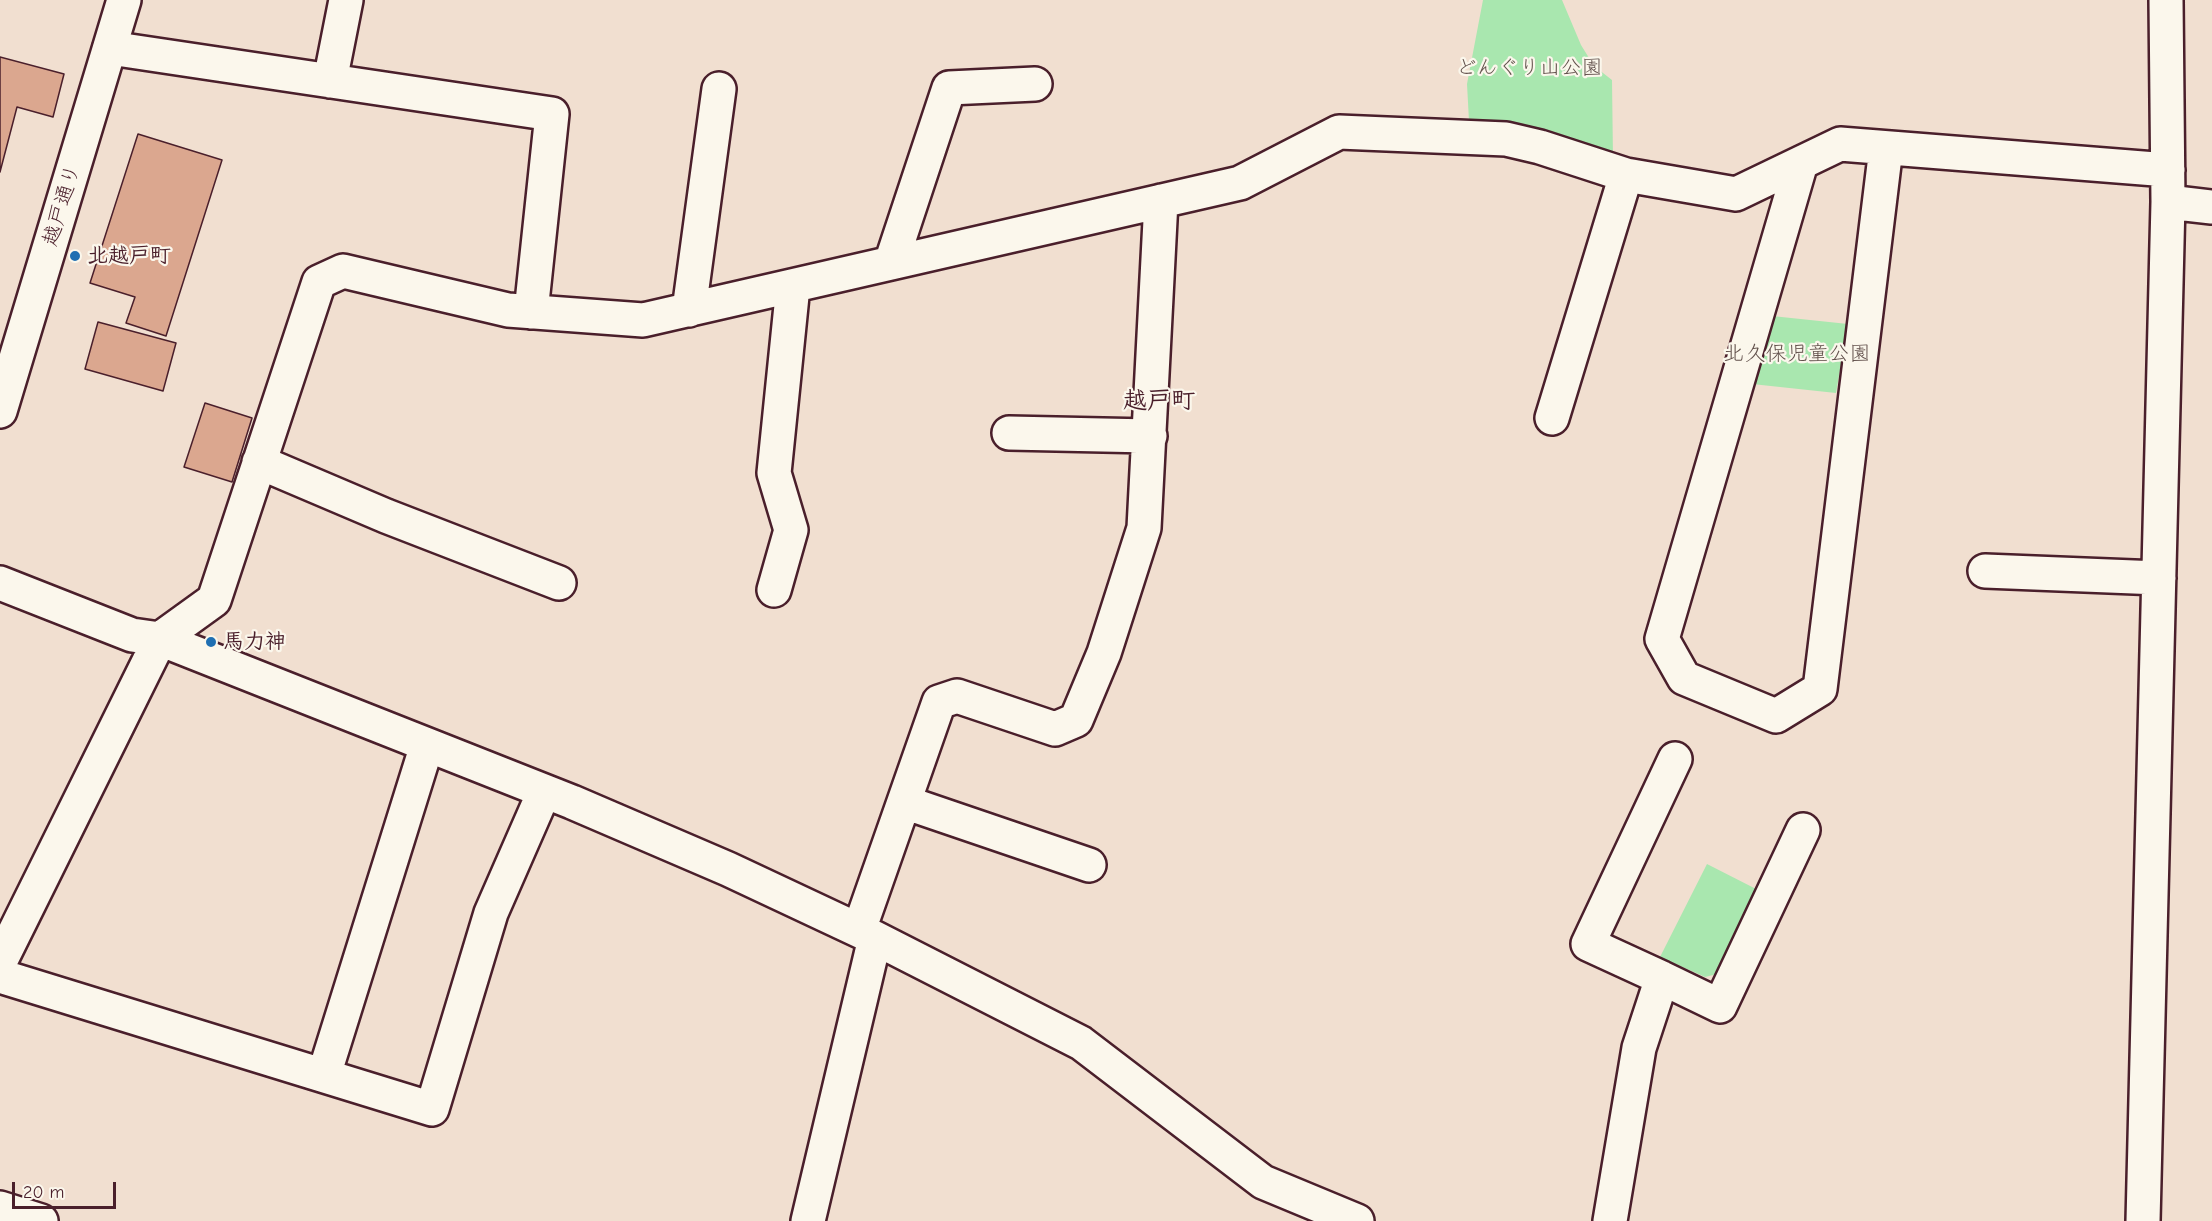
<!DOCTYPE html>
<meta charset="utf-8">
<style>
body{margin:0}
#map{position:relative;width:2212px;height:1221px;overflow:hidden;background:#f1dfd0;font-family:"Comic Neue",sans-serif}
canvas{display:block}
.scale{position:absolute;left:12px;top:1182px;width:104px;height:27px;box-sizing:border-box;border:3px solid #4a1f2b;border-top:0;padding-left:8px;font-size:18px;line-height:21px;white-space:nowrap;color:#4a1f2b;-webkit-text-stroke:4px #fbf7ec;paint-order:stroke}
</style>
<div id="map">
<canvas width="2212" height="1221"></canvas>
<div class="scale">20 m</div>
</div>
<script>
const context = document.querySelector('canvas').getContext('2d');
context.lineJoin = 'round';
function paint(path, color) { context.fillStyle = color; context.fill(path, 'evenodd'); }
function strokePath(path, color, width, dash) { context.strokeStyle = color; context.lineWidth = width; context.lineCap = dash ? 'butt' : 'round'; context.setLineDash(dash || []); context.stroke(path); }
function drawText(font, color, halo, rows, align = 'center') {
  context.font = font + ' "Comic Neue","Klee One",sans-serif'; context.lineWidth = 4.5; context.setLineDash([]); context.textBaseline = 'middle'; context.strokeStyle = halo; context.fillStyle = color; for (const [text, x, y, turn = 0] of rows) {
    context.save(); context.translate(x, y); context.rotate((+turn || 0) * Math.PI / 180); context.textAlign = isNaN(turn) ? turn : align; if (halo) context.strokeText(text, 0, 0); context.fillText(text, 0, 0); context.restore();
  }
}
paint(new Path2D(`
 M 1483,0 L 1562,0 L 1581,45 L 1594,66 L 1612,80 L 1613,159 L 1512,123 L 1469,121 L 1467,84 Z
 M 1772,316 L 1848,324 L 1836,393 L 1752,384 Z
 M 1707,864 L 1760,891 L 1721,973 L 1705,977 L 1660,957 Z`), '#a9e7af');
const building = new Path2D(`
 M 0,57 L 64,74 L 53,117 L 17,107 L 0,172 Z
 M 138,134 L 222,160 L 166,336 L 126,323 L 135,297 L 90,283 Z
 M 98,322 L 176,343 L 163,391 L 85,369 Z
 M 205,403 L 252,418 L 232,482 L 184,467 Z`);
paint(building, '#dba78f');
strokePath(building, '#4a1f2b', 1.5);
const minor = new Path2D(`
 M 110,48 L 552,114 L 531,312
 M 330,81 L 346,0
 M 1801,163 L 1662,639 L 1684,678 L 1776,716 L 1820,689 L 1886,148
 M 2168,202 L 2212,207
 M 891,263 L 949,88 L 1035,84
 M 689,310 L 719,89
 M 1552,418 L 1626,175
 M 1009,433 L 1150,436
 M 259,462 L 386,516 L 559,583
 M 1985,571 L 2159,578
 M 0,583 L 132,635 L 160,639 L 214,600 L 319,282 L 343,271 L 508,310 L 643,320 L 1240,183 L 1339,132 L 1506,139 L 1540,147 L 1626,175 L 1736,194 L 1840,144 L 2168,170
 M 774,590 L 791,530 L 774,473 L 793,286
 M 904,802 L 1089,865
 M 859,930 L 939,702 L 957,696 L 1055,729 L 1076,720 L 1104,653 L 1144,528 L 1161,201
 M 0,962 L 160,639 L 572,802 L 728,869 L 875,938 L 1081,1043 L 1263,1182 L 1357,1221
 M 0,976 L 432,1109 L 491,913 L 544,792
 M 1662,978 L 1588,944 L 1675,759
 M 324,1075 L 427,745
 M 808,1221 L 875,938
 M 1610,1221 L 1639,1048 L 1662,978 L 1720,1006 L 1803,830
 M 2143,1221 L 2168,202 L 2166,0`);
const tertiary = new Path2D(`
 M 0,411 L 124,0
 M 0,1208 L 41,1221`);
strokePath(minor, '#4a1f2b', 38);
strokePath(tertiary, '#4a1f2b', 38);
strokePath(minor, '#fbf7ec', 33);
strokePath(tertiary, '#fbf7ec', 33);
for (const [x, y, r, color] of [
 [75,256,6,"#1f6fb2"],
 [211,642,6,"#1f6fb2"]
]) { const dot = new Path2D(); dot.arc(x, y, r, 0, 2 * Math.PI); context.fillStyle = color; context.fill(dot); strokePath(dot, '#fbf7ec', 2); }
drawText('21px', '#62514c', '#fbf7ec', [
 ["どんぐり山公園",1529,68],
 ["北久保児童公園",1797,354]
]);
drawText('21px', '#4a1f2b', '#fbf7ec', [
 ["越戸通り",62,205,-73]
]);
drawText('bold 21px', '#4a1f2b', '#fbf7ec', [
 ["北越戸町",87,256],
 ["馬力神",223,642]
], 'left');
drawText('bold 24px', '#4a1f2b', '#fbf7ec', [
 ["越戸町",1159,401]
]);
</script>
